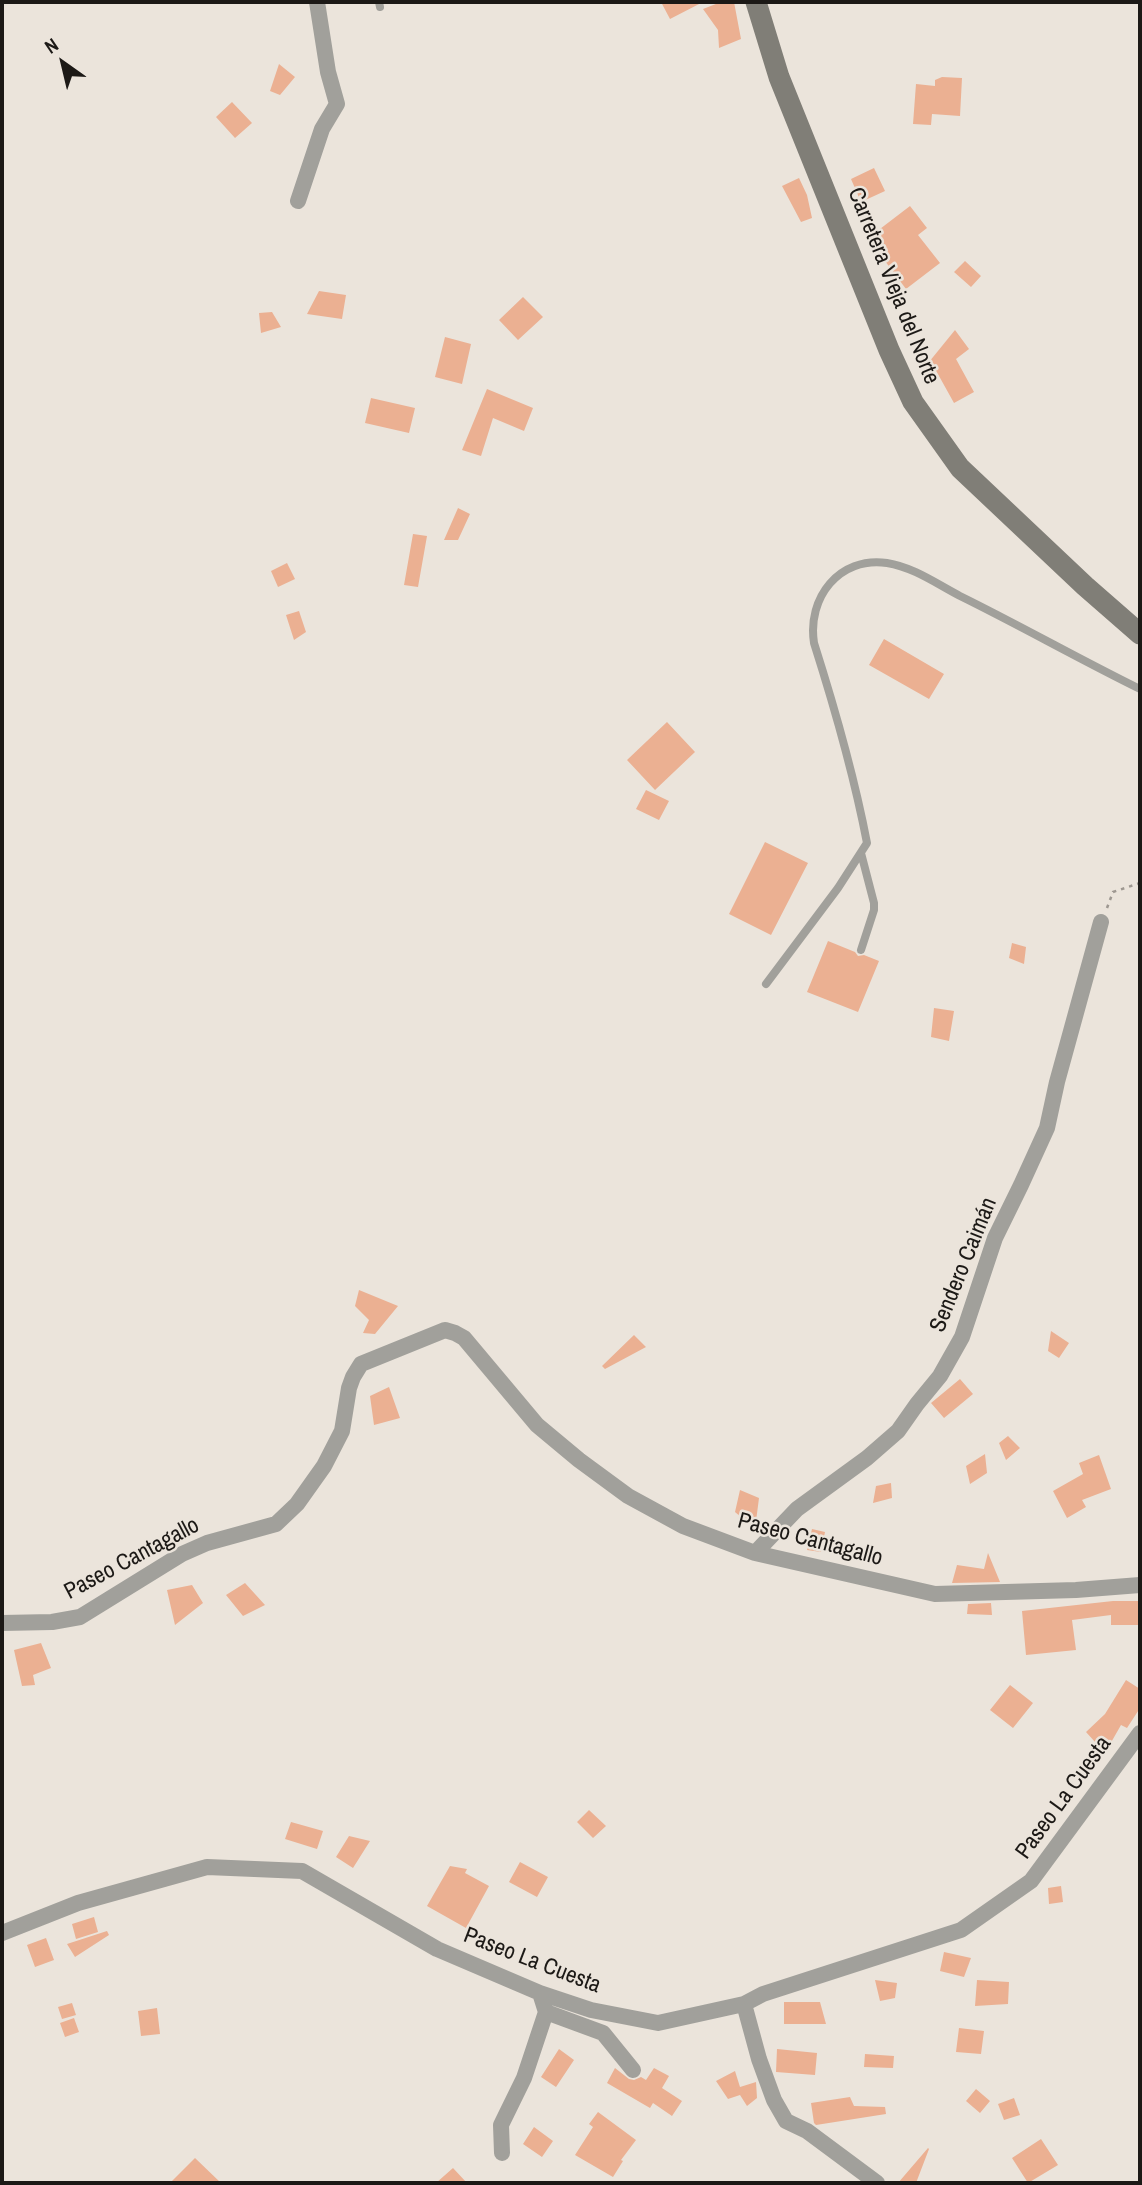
<!DOCTYPE html>
<meta charset="utf-8">
<style>
body{margin:0}
#map{position:relative;width:1142px;height:2185px;overflow:hidden;background:#ebe4db;font-family:"Archivo Narrow",sans-serif}
canvas{display:block}
.frame{position:absolute;inset:0;border:4px solid #1c1916;pointer-events:none}
.north{position:absolute;left:28px;top:28px;width:70px;height:70px;-webkit-text-stroke:5px #ebe4db;paint-order:stroke;rotate:326deg;font-size:19px;font-weight:700;line-height:28px;text-align:center;color:#1c1916}
.north::after{content:'';display:block;margin:auto;width:24px;height:32px;background:#1c1916;clip-path:polygon(50% 0,100% 100%,50% 72%,0 100%)}
</style>
<div id="map">
<canvas width="1142" height="2185"></canvas>
<div class="frame"></div>
<div class="north">N</div>
</div>
<script>
const context = document.querySelector('canvas').getContext('2d');
context.lineJoin = 'round';
function paint(path, color) { context.fillStyle = color; context.fill(path, 'evenodd'); }
function strokePath(path, color, width, dash) { context.strokeStyle = color; context.lineWidth = width; context.lineCap = dash ? 'butt' : 'round'; context.setLineDash(dash || []); context.stroke(path); }
function drawText(font, color, halo, rows, align = 'center') {
  context.font = font + ' "Archivo Narrow",sans-serif'; context.lineWidth = 5; context.setLineDash([]); context.textBaseline = 'middle'; context.strokeStyle = halo; context.fillStyle = color; for (const [text, x, y, turn = 0] of rows) {
    context.save(); context.translate(x, y); context.rotate((+turn || 0) * Math.PI / 180); context.textAlign = isNaN(turn) ? turn : align; if (halo) context.strokeText(text, 0, 0); context.fillText(text, 0, 0); context.restore();
  }
}
paint(new Path2D(`
 M 661,2 L 703,2 L 670,19 Z
 M 721,2 L 734,2 L 741,39 L 719,48 L 718,30 L 703,9 Z
 M 279,64 L 295,77 L 280,95 L 270,91 Z
 M 942,77 L 962,78 L 960,116 L 932,114 L 931,125 L 913,124 L 916,84 L 935,86 L 935,80 Z
 M 232,102 L 252,123 L 235,138 L 216,117 Z
 M 874,168 L 885,191 L 861,202 L 851,179 Z
 M 799,178 L 807,195 L 812,218 L 801,222 L 782,186 Z
 M 910,206 L 927,228 L 918,235 L 940,263 L 906,289 L 885,261 L 876,232 Z
 M 965,261 L 981,276 L 971,287 L 954,272 Z
 M 319,291 L 346,295 L 342,319 L 307,314 Z
 M 523,297 L 543,317 L 518,340 L 499,320 Z
 M 272,312 L 281,327 L 261,333 L 259,313 Z
 M 955,330 L 969,349 L 956,359 L 974,392 L 954,403 L 934,367 L 929,362 Z
 M 445,337 L 471,344 L 462,384 L 435,377 Z
 M 487,389 L 533,408 L 524,431 L 493,418 L 481,456 L 462,450 Z
 M 371,398 L 415,408 L 409,433 L 365,423 Z
 M 458,508 L 470,514 L 458,540 L 444,540 Z
 M 413,534 L 427,536 L 418,587 L 404,585 Z
 M 287,563 L 295,579 L 278,587 L 271,571 Z
 M 299,611 L 306,632 L 294,640 L 286,615 Z
 M 884,639 L 944,674 L 929,699 L 869,665 Z
 M 667,722 L 695,752 L 655,790 L 627,760 Z
 M 646,790 L 669,801 L 659,820 L 636,809 Z
 M 765,842 L 808,863 L 771,935 L 729,914 Z
 M 828,941 L 855,952 L 858,956 L 864,955 L 879,961 L 858,1012 L 807,992 Z
 M 1012,943 L 1026,947 L 1024,964 L 1009,958 Z
 M 934,1008 L 954,1011 L 949,1041 L 931,1037 Z
 M 359,1290 L 398,1306 L 375,1334 L 363,1333 L 369,1320 L 355,1306 Z
 M 1051,1331 L 1069,1343 L 1059,1358 L 1048,1351 Z
 M 634,1335 L 646,1347 L 605,1369 L 602,1366 Z
 M 960,1379 L 973,1394 L 944,1418 L 931,1403 Z
 M 389,1387 L 400,1418 L 374,1425 L 370,1396 Z
 M 1008,1436 L 1020,1448 L 1006,1460 L 999,1443 Z
 M 985,1454 L 987,1473 L 970,1484 L 966,1466 Z
 M 1099,1455 L 1111,1489 L 1082,1500 L 1086,1507 L 1067,1518 L 1053,1491 L 1083,1474 L 1079,1463 Z
 M 891,1483 L 892,1498 L 873,1503 L 876,1486 Z
 M 740,1490 L 759,1498 L 755,1529 L 735,1512 Z
 M 812,1529 L 825,1532 L 821,1552 L 807,1550 Z
 M 988,1553 L 1000,1582 L 952,1583 L 957,1565 L 984,1569 Z
 M 245,1583 L 265,1605 L 243,1616 L 226,1595 Z
 M 192,1585 L 203,1603 L 175,1625 L 167,1590 Z
 M 1113,1601 L 1140,1601 L 1140,1625 L 1111,1625 L 1111,1615 L 1072,1620 L 1076,1650 L 1026,1655 L 1022,1611 Z
 M 991,1603 L 992,1615 L 967,1614 L 968,1604 Z
 M 41,1643 L 51,1668 L 33,1675 L 35,1685 L 22,1686 L 14,1650 Z
 M 1126,1680 L 1140,1689 L 1140,1708 L 1127,1728 L 1121,1725 L 1105,1753 L 1086,1732 L 1105,1714 Z
 M 1010,1685 L 1033,1703 L 1013,1728 L 990,1710 Z
 M 589,1810 L 606,1826 L 593,1838 L 577,1822 Z
 M 291,1822 L 323,1831 L 317,1849 L 285,1839 Z
 M 349,1836 L 370,1841 L 353,1868 L 336,1857 Z
 M 520,1862 L 548,1877 L 537,1897 L 509,1882 Z
 M 450,1866 L 467,1869 L 465,1873 L 489,1886 L 466,1928 L 427,1906 Z
 M 1061,1886 L 1063,1902 L 1049,1904 L 1048,1888 Z
 M 94,1917 L 98,1932 L 76,1939 L 72,1924 Z
 M 107,1931 L 109,1935 L 75,1957 L 67,1944 Z
 M 46,1938 L 54,1960 L 35,1967 L 27,1945 Z
 M 944,1952 L 971,1958 L 964,1977 L 940,1971 Z
 M 875,1980 L 897,1983 L 895,1998 L 880,2001 Z
 M 977,1980 L 1009,1982 L 1008,2004 L 975,2006 Z
 M 784,2002 L 820,2002 L 826,2024 L 784,2024 Z
 M 72,2003 L 76,2015 L 62,2019 L 58,2007 Z
 M 157,2008 L 160,2034 L 141,2036 L 138,2011 Z
 M 74,2018 L 79,2032 L 65,2037 L 60,2023 Z
 M 959,2028 L 984,2031 L 981,2054 L 956,2052 Z
 M 559,2049 L 574,2060 L 556,2087 L 541,2077 Z
 M 777,2049 L 817,2053 L 815,2075 L 776,2072 Z
 M 865,2054 L 894,2056 L 893,2068 L 864,2067 Z
 M 615,2068 L 629,2079 L 634,2080 L 641,2077 L 646,2080 L 654,2068 L 669,2076 L 662,2088 L 682,2101 L 672,2116 L 653,2103 L 650,2108 L 607,2083 Z
 M 735,2071 L 740,2087 L 756,2082 L 757,2098 L 747,2106 L 740,2095 L 728,2099 L 716,2081 Z
 M 976,2089 L 990,2101 L 980,2113 L 966,2101 Z
 M 850,2097 L 854,2106 L 885,2107 L 886,2114 L 816,2125 L 814,2123 L 811,2103 Z
 M 1014,2098 L 1020,2115 L 1004,2120 L 998,2104 Z
 M 598,2112 L 636,2140 L 621,2160 L 623,2161 L 613,2177 L 575,2155 L 593,2127 L 589,2124 Z
 M 534,2127 L 553,2141 L 542,2157 L 523,2144 Z
 M 1041,2139 L 1058,2165 L 1028,2183 L 1012,2158 Z
 M 928,2148 L 929,2149 L 916,2183 L 898,2183 Z
 M 195,2158 L 221,2183 L 170,2183 Z
 M 453,2168 L 467,2183 L 436,2183 Z`), '#ebb092');
strokePath(new Path2D(`
 M 1107,908 L 1113,892 L 1140,883`), '#9e9891', 2.5, [3.5, 5]);
strokePath(new Path2D(`
 M 379,2 L 380,7
 M 861,853 L 874,903 L 874,910 L 861,950
 M 766,984 L 838,888 L 867,843 C 854,775 835,709 814,643 C 807,598 839,556 887,563 C 913,567 937,584 960,596 C 1021,626 1079,659 1140,689`), '#a1a09b', 8);
strokePath(new Path2D(`
 M 298,201 L 322,129 L 337,104 L 328,72 L 317,2
 M 755,1553 L 797,1509 L 867,1458 L 898,1431 L 917,1404 L 940,1376 L 962,1337 L 995,1238 L 1021,1185 L 1047,1128 L 1057,1082 L 1101,922
 M 2,1623 L 52,1622 L 80,1617 L 182,1554 L 207,1543 L 276,1524 L 297,1504 L 324,1466 L 342,1431 L 349,1388 L 353,1377 L 361,1364 L 445,1330 L 455,1333 L 464,1338 L 537,1425 L 579,1460 L 628,1496 L 683,1526 L 755,1553 L 935,1594 L 1076,1590 L 1140,1585
 M 2,1933 L 78,1903 L 207,1867 L 302,1871 L 437,1949 L 540,1993 L 591,2010 L 658,2023 L 744,2004 L 763,1994 L 961,1930 L 1031,1881 L 1140,1733
 M 744,2004 L 759,2059 L 774,2100 L 786,2121 L 807,2131 L 877,2183
 M 546,2012 L 603,2033 L 633,2070
 M 502,2153 L 501,2125 L 524,2078 L 546,2012 L 540,1993`), '#a1a09b', 16);
strokePath(new Path2D(`
 M 756,2 L 779,77 L 889,350 L 913,402 L 960,468 L 1085,586 L 1140,634`), '#807e77', 21);
drawText('23px', '#1c1916', '#ebe4db', [
 ["Carretera Vieja del Norte",893,286,68],
 ["Sendero Caimán",964,1265,-68],
 ["Paseo Cantagallo",810,1540,15],
 ["Paseo Cantagallo",132,1559,-28],
 ["Paseo La Cuesta",1064,1798,-54],
 ["Paseo La Cuesta",532,1961,21]
]);
</script>
